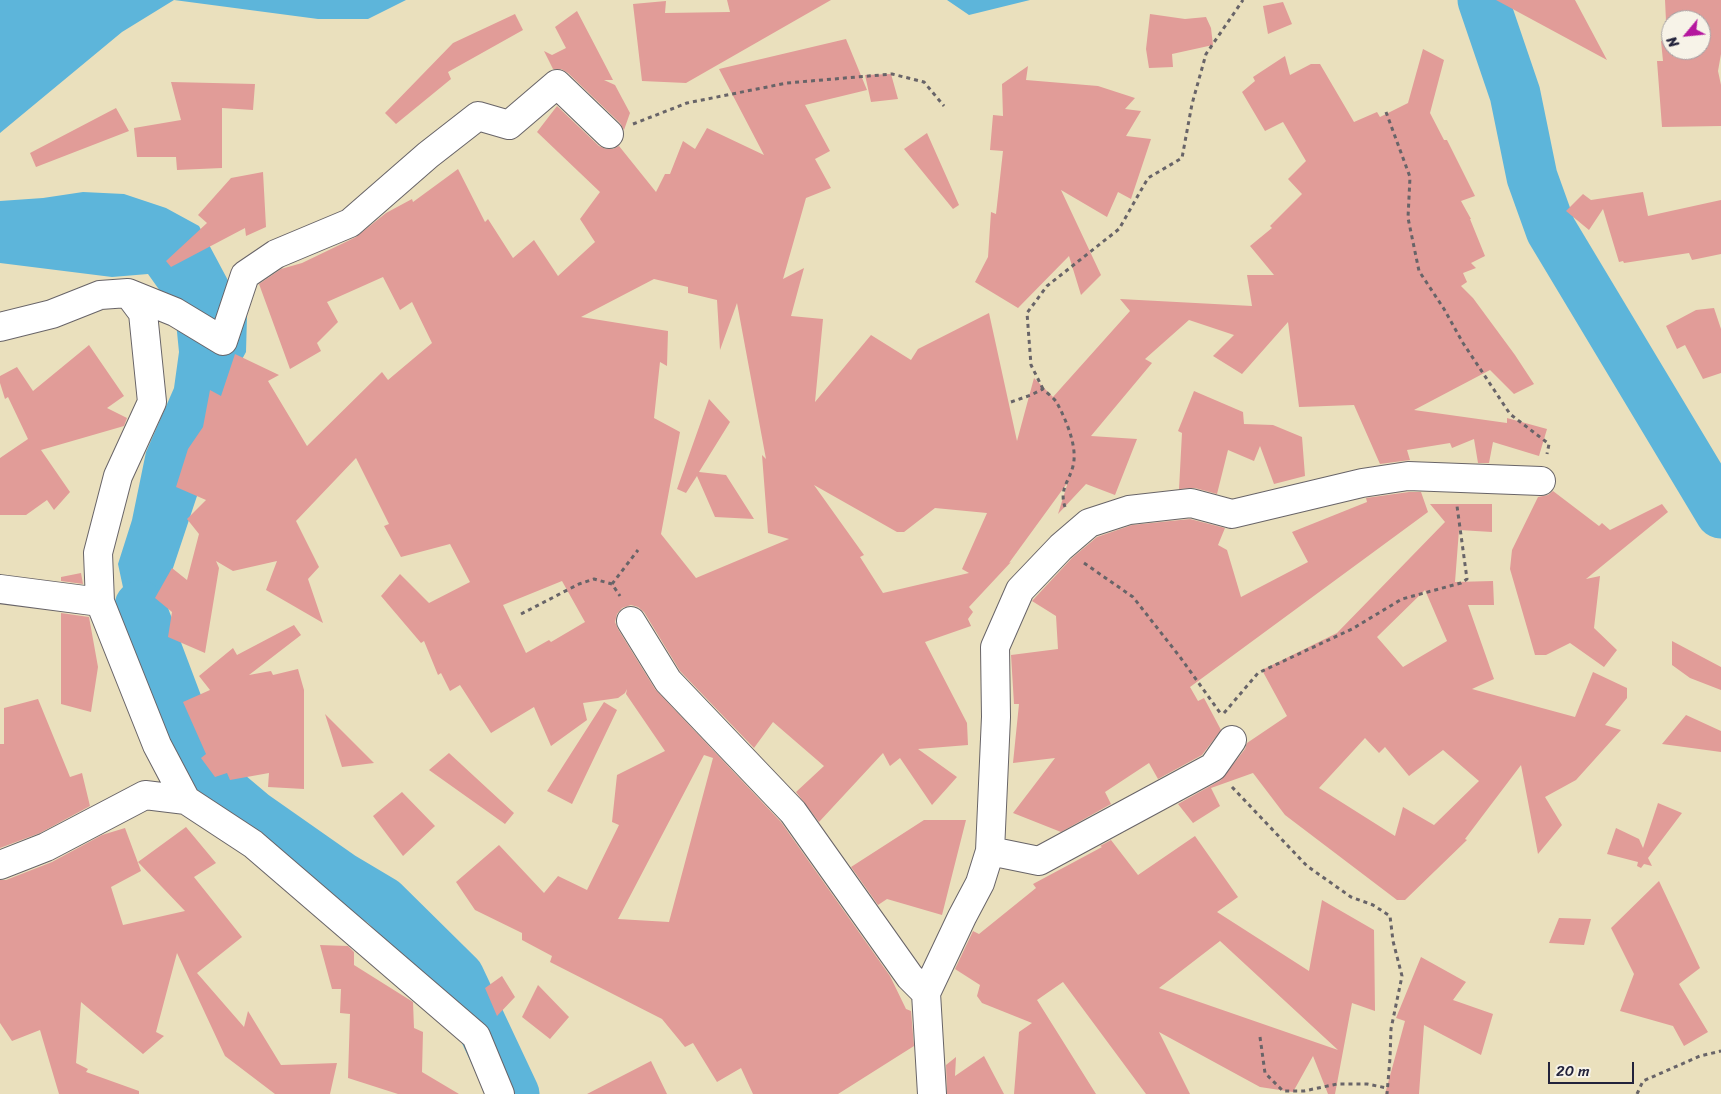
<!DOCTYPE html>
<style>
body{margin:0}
#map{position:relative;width:1721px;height:1094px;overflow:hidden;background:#eae0bd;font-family:Sriracha,sans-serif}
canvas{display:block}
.north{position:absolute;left:1661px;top:10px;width:50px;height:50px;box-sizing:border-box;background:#f7f3e8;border:1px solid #a29fa3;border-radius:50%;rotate:242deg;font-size:14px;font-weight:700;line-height:20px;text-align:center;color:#22223b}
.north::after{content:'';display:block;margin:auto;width:18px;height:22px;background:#b5179e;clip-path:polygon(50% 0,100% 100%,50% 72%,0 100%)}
.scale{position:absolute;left:1548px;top:1062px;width:86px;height:22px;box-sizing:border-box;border:2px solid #22223b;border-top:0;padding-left:6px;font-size:15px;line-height:18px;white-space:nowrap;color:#22223b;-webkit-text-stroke:4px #f7f3e8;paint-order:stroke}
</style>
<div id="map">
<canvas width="1721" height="1094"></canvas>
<div class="north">N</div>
<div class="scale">20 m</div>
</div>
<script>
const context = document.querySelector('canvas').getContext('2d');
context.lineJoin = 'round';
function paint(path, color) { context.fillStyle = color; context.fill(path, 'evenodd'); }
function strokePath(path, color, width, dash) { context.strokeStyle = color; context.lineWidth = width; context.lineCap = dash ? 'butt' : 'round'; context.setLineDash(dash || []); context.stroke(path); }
paint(new Path2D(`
 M 0,0 L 406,0 L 368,19 L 318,19 L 174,0 L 122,32 L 0,133 Z
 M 947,0 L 1030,0 L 969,15 Z
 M 83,192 L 124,194 L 166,208 L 199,226 L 247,316 L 246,352 L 229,383 L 204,475 L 173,568 L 165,629 L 169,669 L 146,679 L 136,648 L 118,564 L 132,520 L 146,452 L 174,388 L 179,352 L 175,312 L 148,274 L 112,277 L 0,263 L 0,201 L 43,198 Z`), '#5db5da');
strokePath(new Path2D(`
 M 1483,0 L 1515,94 L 1532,177 L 1551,230 L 1721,513
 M 140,606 L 203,773 L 254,816 L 341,877 L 383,902 L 459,977 L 514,1094`), '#5db5da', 51);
paint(new Path2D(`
 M 727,0 L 831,0 L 686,83 L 642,81 L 633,4 L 666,1 L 665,13 L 730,12 Z
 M 1496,0 L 1575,0 L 1607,60 Z
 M 1665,0 L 1721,0 L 1721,54 L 1718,71 L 1721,85 L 1721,126 L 1662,127 L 1657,61 L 1663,61 L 1661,41 L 1667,42 ZM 1671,20 L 1701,20 L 1701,50 L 1671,50 Z
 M 1283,2 L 1292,24 L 1268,34 L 1263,6 Z
 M 577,11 L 613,80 L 604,80 L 615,85 L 630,113 L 624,130 L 620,123 L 568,73 L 561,69 L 553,69 L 544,51 L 552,55 L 566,48 L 555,27 Z
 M 515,14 L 523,30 L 448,72 L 451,79 L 396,124 L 385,113 L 453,43 Z
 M 1150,14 L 1185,19 L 1206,17 L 1211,28 L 1213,45 L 1172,54 L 1173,67 L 1149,68 L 1146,49 Z
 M 846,39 L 867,90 L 805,105 L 830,151 L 815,159 L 831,188 L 806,198 L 783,279 L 804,268 L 791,316 L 823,319 L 815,402 L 871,335 L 911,360 L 918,349 L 989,313 L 1017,441 L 1034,378 L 1053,397 L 1130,311 L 1120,299 L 1252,306 L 1247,275 L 1274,275 L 1250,246 L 1272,228 L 1270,226 L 1302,194 L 1288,179 L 1306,161 L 1283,122 L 1265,131 L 1242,92 L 1255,81 L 1253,77 L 1285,56 L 1290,75 L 1311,64 L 1320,64 L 1354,122 L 1377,112 L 1380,117 L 1408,103 L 1423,49 L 1444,60 L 1430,113 L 1444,140 L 1447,140 L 1475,196 L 1461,201 L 1471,219 L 1470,219 L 1485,256 L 1471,263 L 1476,268 L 1463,273 L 1467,282 L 1461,286 L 1473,298 L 1515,355 L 1534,384 L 1514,394 L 1490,370 L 1414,410 L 1507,423 L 1507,418 L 1547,429 L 1539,456 L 1493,442 L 1489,463 L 1478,463 L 1474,439 L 1452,448 L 1450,443 L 1407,450 L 1410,460 L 1380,464 L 1354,405 L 1299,407 L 1288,322 L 1242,374 L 1213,356 L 1234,335 L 1189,320 L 1145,359 L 1152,363 L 1091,436 L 1137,439 L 1115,495 L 1086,484 L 1058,514 L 1068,482 L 1009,563 L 1011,562 L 969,607 L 973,612 L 968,619 L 971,626 L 925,642 L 967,723 L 968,745 L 918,749 L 957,777 L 932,805 L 900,758 L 890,766 L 883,753 L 819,822 L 796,792 L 824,766 L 773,722 L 754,748 L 680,671 L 644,612 L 638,607 L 631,605 L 622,608 L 617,614 L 615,622 L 618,629 L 655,689 L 781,822 L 890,976 L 906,1009 L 911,1011 L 914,1046 L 838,1094 L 753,1094 L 741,1068 L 717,1082 L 693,1043 L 685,1047 L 662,1019 L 550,962 L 552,956 L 522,940 L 522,933 L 475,910 L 456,882 L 499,845 L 544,893 L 558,876 L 587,890 L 619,825 L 612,822 L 617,775 L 665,751 L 626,694 L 627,689 L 625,693 L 618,698 L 583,703 L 587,720 L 551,746 L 534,707 L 491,733 L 460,685 L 450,691 L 441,673 L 438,675 L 424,641 L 421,643 L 381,596 L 400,574 L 429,603 L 470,582 L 450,544 L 401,557 L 384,526 L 389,524 L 356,458 L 296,521 L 319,567 L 308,579 L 323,623 L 266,590 L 277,561 L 233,571 L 216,561 L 219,568 L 205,653 L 168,637 L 172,612 L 155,598 L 172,568 L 187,580 L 199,534 L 187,519 L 206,500 L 176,487 L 188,449 L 203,427 L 210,390 L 221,396 L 235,354 L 279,375 L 268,381 L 307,446 L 382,372 L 388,380 L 432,343 L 412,302 L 400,310 L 383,277 L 327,302 L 338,322 L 317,343 L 321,351 L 290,369 L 259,284 L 281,269 L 302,263 L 356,237 L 386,213 L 412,199 L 413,202 L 458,169 L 485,222 L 488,219 L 513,258 L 534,240 L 558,276 L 595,242 L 580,219 L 600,192 L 537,132 L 557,106 L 599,146 L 606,149 L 613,149 L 619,146 L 656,192 L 665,174 L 670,174 L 683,141 L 695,149 L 707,128 L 764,155 L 719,69 ZM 654,279 L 688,287 L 688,293 L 717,300 L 720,350 L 737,303 L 766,459 L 762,455 L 768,533 L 789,539 L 696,578 L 661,534 L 680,432 L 654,418 L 660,362 L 667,366 L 668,331 L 581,317 ZM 814,485 L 897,532 L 904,532 L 935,508 L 987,513 L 962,569 L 969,573 L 883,593 L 860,557 L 864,555 ZM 562,581 L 585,622 L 551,642 L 549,640 L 526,653 L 503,605 ZM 704,755 L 713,758 L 669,922 L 618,919 Z
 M 1028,66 L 1026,80 L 1098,86 L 1135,98 L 1125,109 L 1141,111 L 1126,136 L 1151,139 L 1131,199 L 1118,192 L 1107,217 L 1061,190 L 1101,275 L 1081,295 L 1069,256 L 1018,308 L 975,282 L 988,257 L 991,212 L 996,214 L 1003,151 L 990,150 L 993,115 L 1003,116 L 1002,84 Z
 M 891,74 L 898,99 L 871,102 L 865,75 Z
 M 171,82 L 255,84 L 253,110 L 222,108 L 222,168 L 177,170 L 176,157 L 137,157 L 134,128 L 181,120 Z
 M 116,108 L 129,131 L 36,167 L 30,153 Z
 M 927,133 L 959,205 L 953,209 L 904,149 Z
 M 263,172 L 266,227 L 246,236 L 245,228 L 171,267 L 166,261 L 207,223 L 198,215 L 231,178 Z
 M 1643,192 L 1648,216 L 1721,200 L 1721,254 L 1692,260 L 1689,253 L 1624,263 L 1623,261 L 1619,262 L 1603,209 L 1589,230 L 1566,211 L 1583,194 L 1591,200 Z
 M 1714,308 L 1721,329 L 1721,373 L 1703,379 L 1685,345 L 1677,349 L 1666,326 L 1696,310 Z
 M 89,345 L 124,396 L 107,408 L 127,418 L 124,426 L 41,450 L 70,492 L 54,510 L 47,500 L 26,515 L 0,515 L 0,458 L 28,439 L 8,397 L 5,399 L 0,383 L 0,376 L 17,367 L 33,391 Z
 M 1194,391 L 1243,412 L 1244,424 L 1273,425 L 1302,437 L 1305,476 L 1274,484 L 1260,446 L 1254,461 L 1228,450 L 1217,494 L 1195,488 L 1179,489 L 1182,433 L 1178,431 Z
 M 709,399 L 730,422 L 699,472 L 726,475 L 754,519 L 715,517 L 697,476 L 686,493 L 677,489 Z
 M 1553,491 L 1599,526 L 1602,523 L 1610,530 L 1662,504 L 1668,512 L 1586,579 L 1600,576 L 1594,628 L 1617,650 L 1604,667 L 1570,643 L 1546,655 L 1535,655 L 1510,569 L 1512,550 L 1538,497 L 1548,495 Z
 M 1409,492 L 1421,492 L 1428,512 L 1190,687 L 1198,701 L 1204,698 L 1221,730 L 1202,755 L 1158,779 L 1149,763 L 1105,792 L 1111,804 L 1061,832 L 1013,813 L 1055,758 L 1013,763 L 1019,704 L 1014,704 L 1011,655 L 1058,649 L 1056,616 L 1032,601 L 1072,558 L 1097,537 L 1132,525 L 1190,519 L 1225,528 L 1218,545 L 1227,550 L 1241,597 L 1308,562 L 1292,532 L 1367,502 L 1366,498 Z
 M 1430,504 L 1492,504 L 1492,532 L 1459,530 L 1455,582 L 1493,581 L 1494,605 L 1468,605 L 1494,679 L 1472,689 L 1575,717 L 1593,672 L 1627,688 L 1627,698 L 1605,725 L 1621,730 L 1576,780 L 1545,797 L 1562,825 L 1538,854 L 1521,765 L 1465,839 L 1467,840 L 1405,900 L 1397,900 L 1285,815 L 1253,773 L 1211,788 L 1220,806 L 1193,823 L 1178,804 L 1221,780 L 1245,749 L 1247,743 L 1287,716 L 1262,670 L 1337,633 L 1445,522 ZM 1425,590 L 1447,641 L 1403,667 L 1377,637 ZM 1365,738 L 1379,753 L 1385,747 L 1409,776 L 1443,750 L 1479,781 L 1434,825 L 1403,807 L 1395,836 L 1319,788 Z
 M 81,573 L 83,584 L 61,581 L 61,577 Z
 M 61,613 L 89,617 L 98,667 L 91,712 L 61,704 Z
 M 294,625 L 301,635 L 249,675 L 271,671 L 273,675 L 298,669 L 304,690 L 304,789 L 268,787 L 269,773 L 230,780 L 227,773 L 215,777 L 201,758 L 206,754 L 183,702 L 210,690 L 199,676 L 233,648 L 237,655 Z
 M 1672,641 L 1721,667 L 1721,690 L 1690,678 L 1672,665 Z
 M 38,699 L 70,777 L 82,773 L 90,806 L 40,833 L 0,848 L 0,744 L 4,744 L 4,708 Z
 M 604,702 L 617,710 L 572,804 L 547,791 Z
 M 325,714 L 374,763 L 342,767 Z
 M 1686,715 L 1721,731 L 1721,752 L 1662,744 Z
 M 449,753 L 514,813 L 505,824 L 429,770 Z
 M 402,792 L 435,826 L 403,856 L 373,816 Z
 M 1658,803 L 1682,813 L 1648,858 L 1652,866 L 1644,864 L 1641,868 L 1637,866 L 1638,862 L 1607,854 L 1616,828 L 1639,839 L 1643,848 Z
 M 924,820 L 966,820 L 942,915 L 887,899 L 878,905 L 851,867 Z
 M 186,827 L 216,863 L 194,877 L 242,937 L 197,973 L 244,1027 L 248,1011 L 281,1065 L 337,1063 L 330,1094 L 275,1094 L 225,1056 L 177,953 L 156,1032 L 164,1036 L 143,1054 L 81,1002 L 76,1063 L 88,1069 L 86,1072 L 139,1091 L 139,1094 L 59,1094 L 40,1030 L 12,1041 L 0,1023 L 0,880 L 6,880 L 52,862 L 102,835 L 125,828 L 141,871 L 111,887 L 123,925 L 185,911 L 138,862 Z
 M 1195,836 L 1238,897 L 1217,912 L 1309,971 L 1322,900 L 1374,930 L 1375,1011 L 1352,1003 L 1335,1094 L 1328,1094 L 1313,1056 L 1293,1092 L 1260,1087 L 1159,1032 L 1190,1094 L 1146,1094 L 1063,982 L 1037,1000 L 1096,1094 L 1014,1094 L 1019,1032 L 1032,1023 L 982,1003 L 977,996 L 980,985 L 955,969 L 973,931 L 979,934 L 1036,888 L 1033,884 L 1102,847 L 1100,846 L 1111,840 L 1138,875 ZM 1220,941 L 1338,1050 L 1159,988 Z
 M 1659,881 L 1700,968 L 1679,984 L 1708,1032 L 1684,1046 L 1673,1026 L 1620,1011 L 1634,974 L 1611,928 Z
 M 1559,918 L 1591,919 L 1584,945 L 1549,943 Z
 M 320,945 L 348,946 L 354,952 L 354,965 L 413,1002 L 414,1028 L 423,1032 L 422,1072 L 459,1094 L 398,1094 L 348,1078 L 350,1014 L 340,1013 L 341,989 L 332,989 Z
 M 1421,957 L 1466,982 L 1453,1000 L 1493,1014 L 1481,1055 L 1424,1025 L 1419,1094 L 1385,1094 L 1405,1021 L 1396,1018 Z
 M 502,976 L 515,997 L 497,1016 L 485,988 Z
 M 538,985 L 569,1017 L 550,1039 L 522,1017 Z
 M 984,1056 L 1004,1094 L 947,1094 L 946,1065 L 956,1057 L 955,1076 Z
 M 651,1061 L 667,1094 L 587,1094 Z`), '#e19c98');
const minor = new Path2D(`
 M 128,293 L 143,313 L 152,402 L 118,476 L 98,553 L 100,602 L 157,745 L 186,800 L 253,844 L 476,1036 L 500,1094
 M 0,327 L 52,314 L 100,295 L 128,293 L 175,312 L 223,341 L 245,275 L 276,254 L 350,223 L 428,155 L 478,116 L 509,125 L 557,84 L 609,134
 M 0,589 L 100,602
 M 631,621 L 668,681 L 793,812 L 910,977 L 926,993
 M 990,851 L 1039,861 L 1213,767 L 1232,740
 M 0,865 L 46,847 L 145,795 L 186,800
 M 932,1094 L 926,993 L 962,917 L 980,883 L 990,851 L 996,717 L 995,647 L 1020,590 L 1061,547 L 1089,523 L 1129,510 L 1191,503 L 1232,514 L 1362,483 L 1408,476 L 1541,481`);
strokePath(minor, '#686468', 30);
strokePath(new Path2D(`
 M 1386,112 L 1410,177 L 1408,218 L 1419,271 L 1444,309 L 1463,343 L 1510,414 L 1549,444 L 1547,454
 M 633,124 L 687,103 L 787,83 L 892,74 L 924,82 L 944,106
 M 1043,389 L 1031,365 L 1027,313 L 1047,286 L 1119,229 L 1148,178 L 1182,158 L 1192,104 L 1206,54 L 1243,0
 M 1011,402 L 1031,395 L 1043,389 C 1047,393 1054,398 1057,403 C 1066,420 1078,447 1073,466 C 1069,482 1059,489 1065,507
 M 1084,563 L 1133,597 L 1180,657 L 1221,714
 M 612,584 L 638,550
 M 521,614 L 579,584 L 594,579 L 612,584 L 620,596
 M 1224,713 L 1258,673 L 1352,629 L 1402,599 L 1461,583 L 1467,579 L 1457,506
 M 1232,787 L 1307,866 L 1351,897 L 1373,905 L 1390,916 L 1393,941 L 1402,976 L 1391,1029 L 1390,1058 L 1387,1094
 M 1260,1037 L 1265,1073 L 1283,1091 L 1304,1091 L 1337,1084 L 1367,1084 L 1387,1088
 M 1637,1094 L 1643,1081 L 1700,1056 L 1721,1051`), '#686468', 3, [4, 4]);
strokePath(minor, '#fff', 28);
</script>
